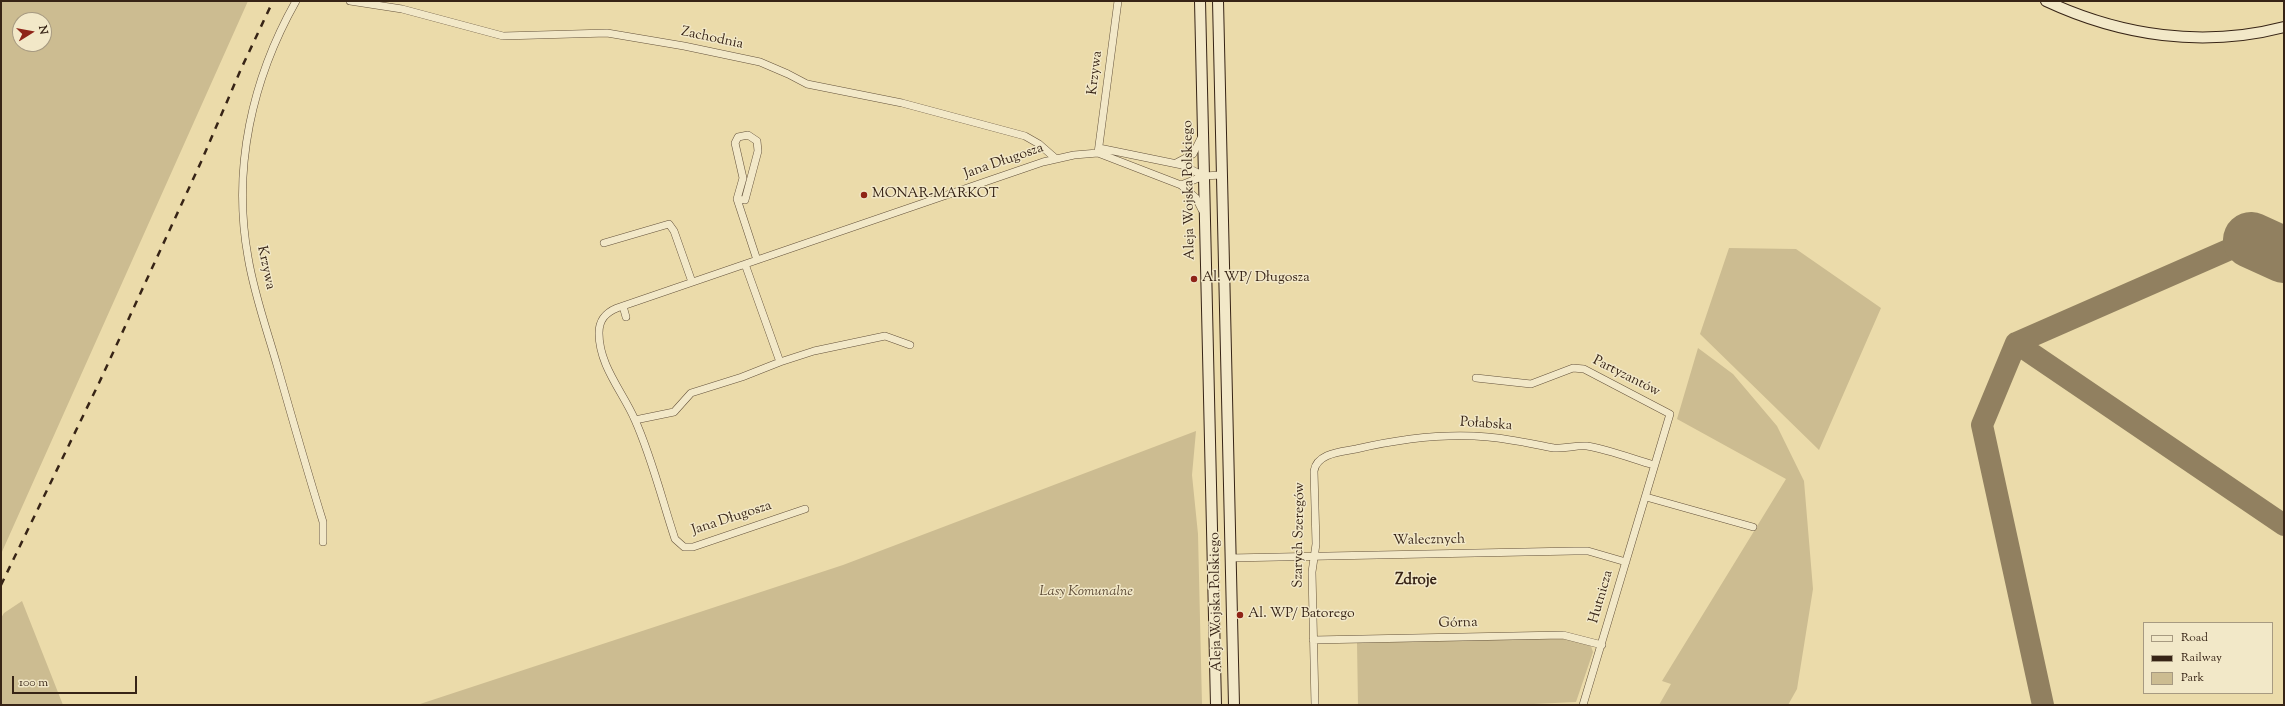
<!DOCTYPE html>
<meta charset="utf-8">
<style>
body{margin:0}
#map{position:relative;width:2285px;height:706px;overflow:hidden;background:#ebdbaa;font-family:"Sorts Mill Goudy",serif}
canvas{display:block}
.frame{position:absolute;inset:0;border:2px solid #372416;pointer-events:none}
.legend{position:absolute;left:2143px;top:622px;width:130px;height:72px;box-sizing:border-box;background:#f2e8c8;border:1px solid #a79a81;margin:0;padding:5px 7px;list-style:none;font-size:12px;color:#372416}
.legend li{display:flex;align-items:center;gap:8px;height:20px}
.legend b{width:20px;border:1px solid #a79a81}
.north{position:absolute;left:12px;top:12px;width:40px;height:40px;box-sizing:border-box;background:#f2e8c8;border:1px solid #a79a81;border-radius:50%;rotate:79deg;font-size:11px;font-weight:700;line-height:16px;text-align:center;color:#372416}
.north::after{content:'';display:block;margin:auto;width:14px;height:18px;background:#8f2418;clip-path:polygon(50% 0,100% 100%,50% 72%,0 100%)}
.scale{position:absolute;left:12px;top:676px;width:125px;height:18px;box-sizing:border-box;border:2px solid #372416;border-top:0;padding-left:5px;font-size:12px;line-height:14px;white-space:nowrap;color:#372416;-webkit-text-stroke:3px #f2e8c8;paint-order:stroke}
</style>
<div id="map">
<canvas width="2285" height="706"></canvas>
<div class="frame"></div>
<ul class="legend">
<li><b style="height:5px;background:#f2e8c8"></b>Road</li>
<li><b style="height:5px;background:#372416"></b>Railway</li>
<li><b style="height:11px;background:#ccbc91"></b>Park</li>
</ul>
<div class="north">N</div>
<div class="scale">100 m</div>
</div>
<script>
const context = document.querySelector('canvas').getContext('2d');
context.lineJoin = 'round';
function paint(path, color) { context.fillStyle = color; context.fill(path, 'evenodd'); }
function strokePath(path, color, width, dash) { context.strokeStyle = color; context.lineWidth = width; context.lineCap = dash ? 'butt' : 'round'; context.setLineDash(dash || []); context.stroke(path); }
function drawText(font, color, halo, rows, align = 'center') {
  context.font = font + ' "Sorts Mill Goudy",serif'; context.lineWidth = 3; context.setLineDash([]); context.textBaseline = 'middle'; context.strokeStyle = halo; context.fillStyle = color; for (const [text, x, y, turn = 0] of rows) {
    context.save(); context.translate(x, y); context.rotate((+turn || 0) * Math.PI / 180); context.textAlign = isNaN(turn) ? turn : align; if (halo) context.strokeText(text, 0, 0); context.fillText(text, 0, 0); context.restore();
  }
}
paint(new Path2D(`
 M 1,1 L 248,1 L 1,554 ZM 20,20 L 44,20 L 44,44 L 20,44 Z
 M 1729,248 L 1796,249 L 1881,308 L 1819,450 L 1700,334 Z
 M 1698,348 L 1733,374 L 1777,426 L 1804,481 L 1813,589 L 1797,689 L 1788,705 L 1659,705 L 1671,684 L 1662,681 L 1786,479 L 1677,419 Z
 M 1196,431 L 1192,475 L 1198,534 L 1202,705 L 417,705 L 843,565 Z
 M 22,601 L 63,705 L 1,705 L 1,618 L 4,613 Z
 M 1516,639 L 1566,639 L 1591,646 L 1593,652 L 1576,702 L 1512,705 L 1358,705 L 1357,643 Z`), '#ccbc91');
strokePath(new Path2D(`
 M 2016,343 L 2284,525
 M 2043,705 L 1982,425 L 2016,343 L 2251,240 L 2284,240`), '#918060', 22);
strokePath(new Path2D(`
 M 2251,240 L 2284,255`), '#918060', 56);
const street = new Path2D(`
 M 296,1 C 252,79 232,168 248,257 C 254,294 267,330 277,365 C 292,418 307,470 323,522 L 323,542
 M 350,1 L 402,9 L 503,36 L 607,33 L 684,46 L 760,62 L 788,74 L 807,84 L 902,103 L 1025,136 L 1039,144 L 1055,158
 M 1099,148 L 1182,165 L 1204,176
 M 1098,153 L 1181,185 L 1196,198 L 1202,210
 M 1176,163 L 1193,154 L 1201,138
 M 1181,185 L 1204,176 L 1221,175
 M 737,199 L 745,200 L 758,151 L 757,141 L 748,135 L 738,137 L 735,143 L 743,178 L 737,199 L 757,260
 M 604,243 L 669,224 L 674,231 L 692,282
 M 745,264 L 780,362 L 814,351 L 885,336 L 910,345
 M 623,306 L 626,317
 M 1476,378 L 1531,384 L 1573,368 L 1584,369 L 1670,414 L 1583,705
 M 635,420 L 674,412 L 691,393 L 742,377 L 780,362
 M 1646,497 L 1753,527
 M 805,509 L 693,547 L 684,547 L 675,539 C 662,500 652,458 635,420 C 623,392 599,366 599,333 C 599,320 605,313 617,308 L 1043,162 L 1074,155 L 1098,153 L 1118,1
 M 1230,558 L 1574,551 L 1588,551 L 1626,562
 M 1313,640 L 1563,635 L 1602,645
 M 1315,705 L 1312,572 L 1316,544 L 1314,471 C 1317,453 1341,452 1356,449 C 1399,439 1444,433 1488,437 C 1511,439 1532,444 1554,448 C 1565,449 1576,445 1587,446 C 1610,450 1633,459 1654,465`);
const secondary = new Path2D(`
 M 1200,1 L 1216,705
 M 1218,1 L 1234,705
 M 2046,1 C 2121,36 2203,48 2284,27`);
strokePath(street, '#64523b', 8);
strokePath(secondary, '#372416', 12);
strokePath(street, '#f2e8c8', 7);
strokePath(secondary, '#f2e8c8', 10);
strokePath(new Path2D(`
 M 1,585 L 99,383 L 201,162 L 241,69 L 273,1`), '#372416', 2.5, [7, 7]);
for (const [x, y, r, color] of [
 [864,195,4,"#8f2418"],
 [1194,279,4,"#8f2418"],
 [1240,615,4,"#8f2418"]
]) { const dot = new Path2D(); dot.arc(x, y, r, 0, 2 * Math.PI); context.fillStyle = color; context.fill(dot); strokePath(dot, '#f2e8c8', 1.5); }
drawText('14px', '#372416', '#f2e8c8', [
 ["Zachodnia",712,39,12],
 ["Krzywa",1096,73,-83],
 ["Jana Długosza",1004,162,-19],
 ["Aleja Wojska Polskiego",1190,190,-91],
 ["Krzywa",265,268,78],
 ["Partyzantów",1626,377,27],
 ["Połabska",1486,425,4],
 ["Jana Długosza",732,519,-18],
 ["Szarych Szeregów",1300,535,-89],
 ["Walecznych",1429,541,-1],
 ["Hutnicza",1602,597,-74],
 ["Aleja Wojska Polskiego",1217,602,-91],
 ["Górna",1458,624,-1]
]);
drawText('14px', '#372416', '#f2e8c8', [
 ["MONAR-MARKOT",872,195],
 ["Al. WP/ Długosza",1202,279],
 ["Al. WP/ Batorego",1248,615]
], 'left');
drawText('italic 14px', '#5c4a35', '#f2e8c8', [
 ["Lasy Komunalne",1086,593]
]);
drawText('bold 15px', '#372416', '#f2e8c8', [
 ["Zdroje",1416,581]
]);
</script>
